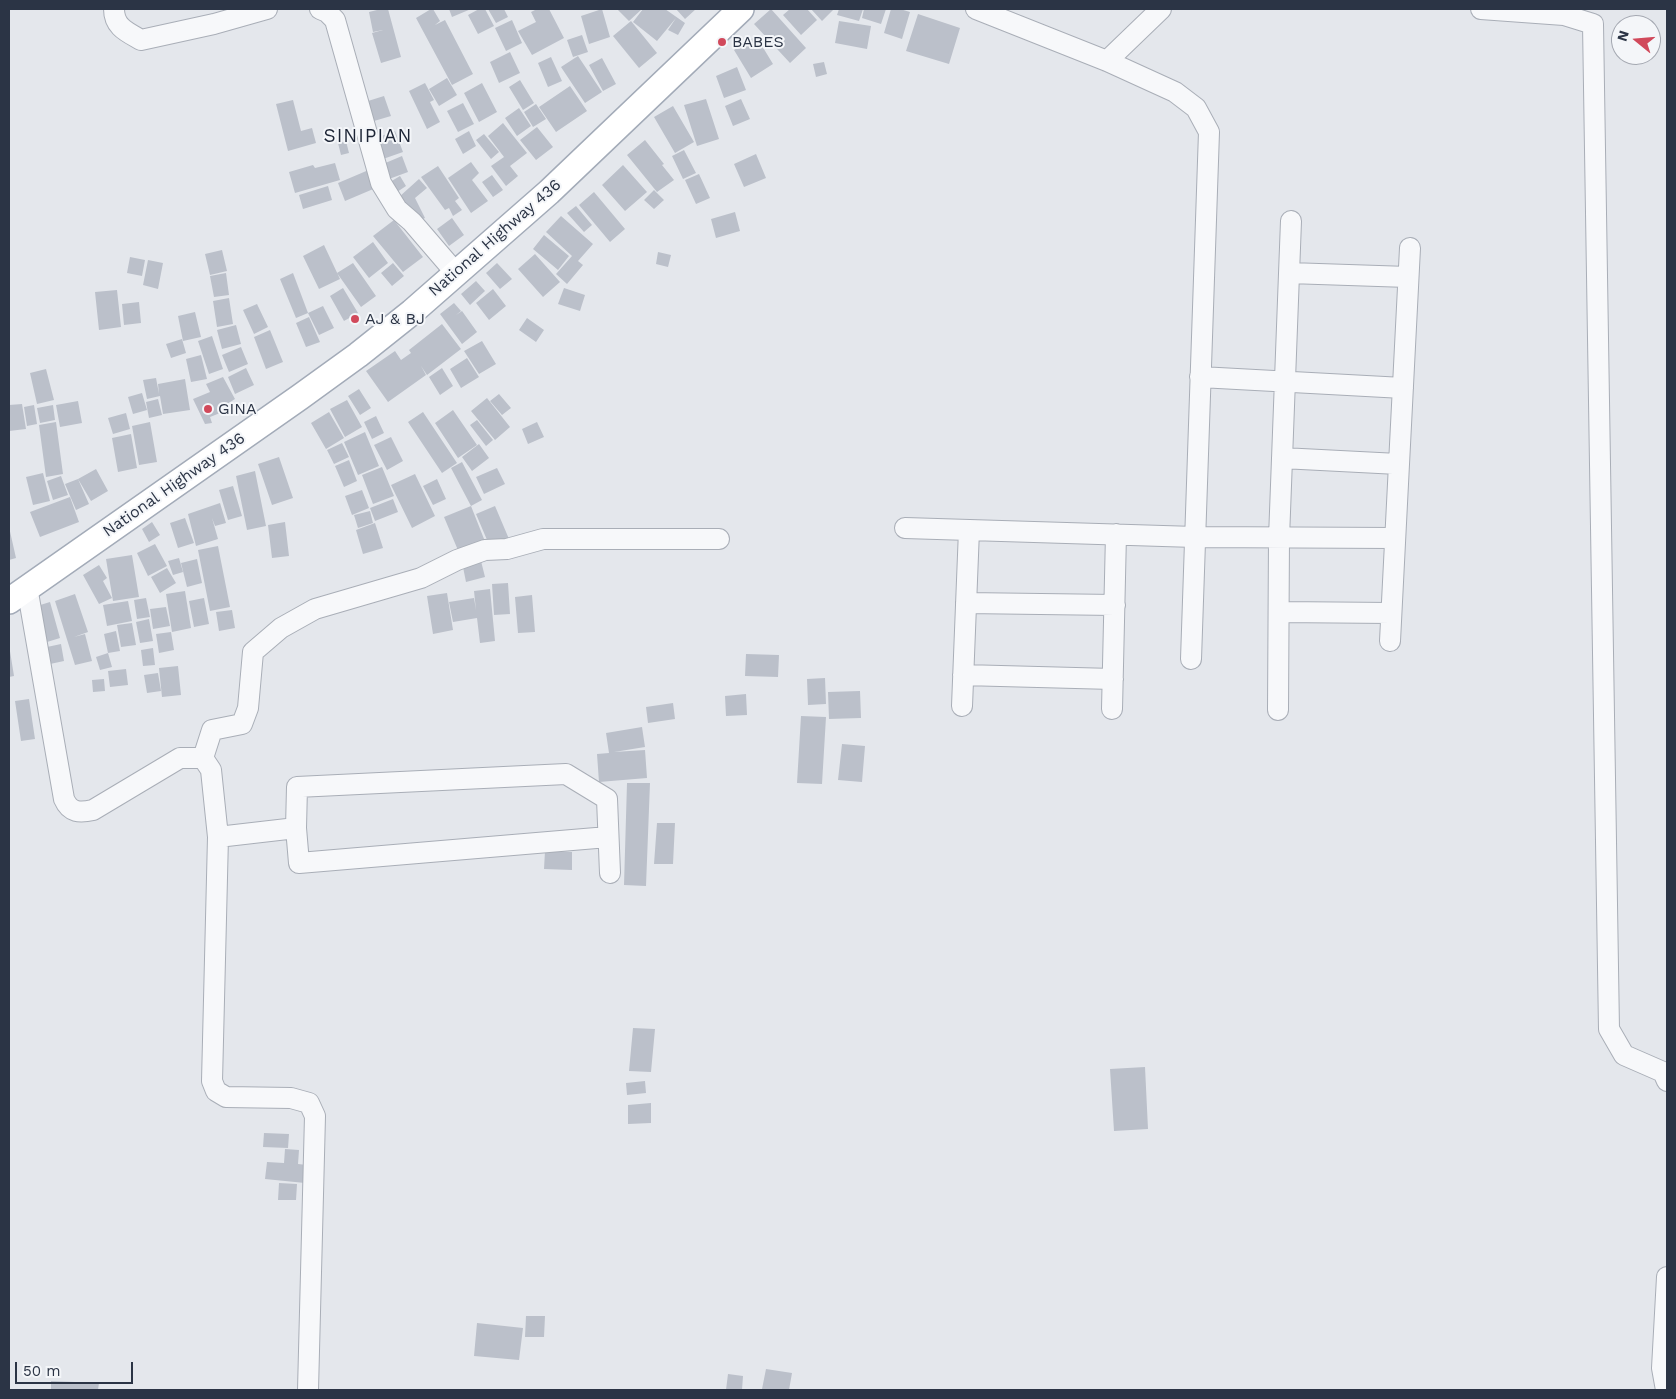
<!DOCTYPE html>
<style>
body{margin:0}
#map{position:relative;width:1676px;height:1399px;overflow:hidden;background:#e4e7ec;font-family:"Work Sans",sans-serif}
canvas{display:block}
.frame{position:absolute;inset:0;border:10px solid #2b3445;pointer-events:none}
.north{position:absolute;left:1611px;top:15px;width:50px;height:50px;box-sizing:border-box;background:#f4f6f9;border:1px solid #a4a8b1;border-radius:50%;rotate:287deg;font-size:14px;font-weight:700;line-height:20px;text-align:center;color:#2b3445}
.north::after{content:'';display:block;margin:auto;width:18px;height:22px;background:#d1495b;clip-path:polygon(50% 0,100% 100%,50% 72%,0 100%)}
.scale{position:absolute;left:15px;top:1362px;width:118px;height:22px;box-sizing:border-box;border:2px solid #2b3445;border-top:0;padding-left:6px;font-size:15px;line-height:18px;white-space:nowrap;color:#2b3445;-webkit-text-stroke:4px #f4f6f9;paint-order:stroke}
</style>
<div id="map">
<canvas width="1676" height="1399"></canvas>
<div class="frame"></div>
<div class="north">N</div>
<div class="scale">50 m</div>
</div>
<script>
const context = document.querySelector('canvas').getContext('2d');
context.lineJoin = 'round';
function paint(path, color) { context.fillStyle = color; context.fill(path, 'evenodd'); }
function strokePath(path, color, width, dash) { context.strokeStyle = color; context.lineWidth = width; context.lineCap = dash ? 'butt' : 'round'; context.setLineDash(dash || []); context.stroke(path); }
function drawText(font, color, halo, rows, align = 'center') {
  context.font = font + ' "Work Sans",sans-serif'; context.lineWidth = 4; context.setLineDash([]); context.textBaseline = 'middle'; context.strokeStyle = halo; context.fillStyle = color; for (const [text, x, y, turn = 0] of rows) {
    context.save(); context.translate(x, y); context.rotate((+turn || 0) * Math.PI / 180); context.textAlign = isNaN(turn) ? turn : align; if (halo) context.strokeText(text, 0, 0); context.fillText(text, 0, 0); context.restore();
  }
}
paint(new Path2D(`
 M 381,9 L 388,9 L 401,57 L 381,63 L 372,33 L 383,30 L 373,32 L 369,12 Z
 M 431,9 L 433,9 L 440,21 L 435,25 L 445,20 L 473,74 L 452,85 L 416,18 Z
 M 449,9 L 471,9 L 452,17 Z
 M 479,9 L 485,9 L 494,26 L 478,34 L 468,15 Z
 M 488,9 L 504,9 L 508,17 L 496,23 Z
 M 537,9 L 549,9 L 564,38 L 532,55 L 518,31 L 536,22 L 531,12 Z
 M 602,9 L 610,37 L 589,44 L 581,16 Z
 M 617,9 L 642,9 L 629,21 Z
 M 643,9 L 665,9 L 685,23 L 678,35 L 668,30 L 676,18 L 657,41 L 633,22 Z
 M 676,9 L 696,9 L 685,19 Z
 M 771,9 L 806,48 L 790,63 L 754,24 Z
 M 790,9 L 807,9 L 817,20 L 801,35 L 783,15 Z
 M 811,9 L 834,9 L 822,21 Z
 M 839,9 L 863,9 L 859,21 L 837,15 Z
 M 864,9 L 886,9 L 881,24 L 862,18 Z
 M 891,9 L 900,9 L 910,12 L 902,39 L 884,33 Z
 M 918,14 L 960,28 L 949,64 L 906,51 Z
 M 512,20 L 522,43 L 506,51 L 495,28 Z
 M 631,21 L 657,53 L 639,68 L 613,36 Z
 M 839,21 L 871,26 L 867,49 L 835,43 Z
 M 582,35 L 588,52 L 573,57 L 567,40 Z
 M 756,36 L 773,64 L 751,78 L 734,50 Z
 M 510,52 L 520,73 L 499,83 L 490,62 Z
 M 578,56 L 602,92 L 585,103 L 561,67 Z
 M 551,57 L 562,81 L 548,87 L 538,63 Z
 M 602,58 L 616,84 L 603,91 L 589,65 Z
 M 824,62 L 827,74 L 816,77 L 813,64 Z
 M 737,67 L 746,90 L 724,98 L 716,76 Z
 M 447,78 L 457,95 L 439,106 L 429,89 Z
 M 520,80 L 534,103 L 523,110 L 509,87 Z
 M 425,83 L 434,100 L 430,102 L 440,122 L 427,129 L 409,91 Z
 M 482,83 L 497,112 L 479,122 L 464,93 Z
 M 570,86 L 587,111 L 556,132 L 539,107 Z
 M 384,96 L 391,116 L 374,121 L 368,101 Z
 M 706,99 L 719,139 L 697,146 L 684,105 Z
 M 741,99 L 750,119 L 733,126 L 725,106 Z
 M 293,100 L 301,131 L 312,128 L 316,143 L 288,151 L 276,104 Z
 M 463,103 L 474,124 L 458,132 L 447,111 Z
 M 536,104 L 546,119 L 533,127 L 524,112 Z
 M 673,106 L 694,142 L 675,153 L 654,117 Z
 M 519,108 L 531,126 L 517,136 L 505,118 Z
 M 503,123 L 527,153 L 510,166 L 518,176 L 506,186 L 491,166 L 504,157 L 488,136 Z
 M 537,127 L 553,147 L 536,160 L 520,140 Z
 M 395,131 L 403,152 L 383,159 L 376,138 Z
 M 469,131 L 476,146 L 463,154 L 455,139 Z
 M 484,134 L 499,152 L 491,159 L 476,140 Z
 M 645,140 L 664,164 L 662,165 L 674,180 L 657,192 L 627,155 Z
 M 346,141 L 349,153 L 341,155 L 338,143 Z
 M 684,150 L 696,173 L 683,179 L 672,156 Z
 M 756,154 L 766,178 L 744,187 L 734,164 Z
 M 402,156 L 408,172 L 389,179 L 383,164 Z
 M 471,162 L 479,173 L 472,180 L 488,201 L 471,213 L 448,178 Z
 M 335,163 L 340,180 L 295,193 L 289,172 L 313,165 L 315,168 Z
 M 623,165 L 647,192 L 625,211 L 602,185 Z
 M 438,166 L 459,198 L 455,201 L 462,210 L 453,216 L 449,208 L 445,210 L 421,177 Z
 M 371,169 L 378,187 L 345,201 L 338,183 Z
 M 699,174 L 710,198 L 696,204 L 685,180 Z
 M 492,175 L 503,190 L 493,197 L 482,182 Z
 M 400,176 L 406,186 L 397,192 L 390,182 Z
 M 419,179 L 427,188 L 415,198 L 425,218 L 418,221 L 399,197 Z
 M 328,186 L 332,200 L 303,209 L 299,195 Z
 M 654,190 L 664,200 L 654,209 L 644,200 Z
 M 594,192 L 625,229 L 610,242 L 579,205 Z
 M 576,206 L 592,225 L 584,232 L 567,213 Z
 M 735,212 L 740,231 L 716,238 L 711,219 Z
 M 561,216 L 593,244 L 578,261 L 583,265 L 567,284 L 556,274 L 572,256 L 546,232 Z
 M 452,218 L 464,235 L 449,246 L 437,229 Z
 M 394,220 L 423,257 L 403,272 L 373,236 Z
 M 544,235 L 569,256 L 558,270 L 533,249 Z
 M 373,242 L 388,263 L 369,278 L 353,257 Z
 M 324,245 L 340,279 L 319,289 L 303,256 Z
 M 222,250 L 227,271 L 210,275 L 205,254 Z
 M 658,252 L 671,255 L 668,267 L 656,264 Z
 M 535,254 L 560,282 L 543,297 L 518,269 Z
 M 130,257 L 145,260 L 142,276 L 127,273 Z
 M 148,260 L 163,263 L 158,289 L 143,285 Z
 M 353,263 L 376,296 L 361,307 L 337,273 Z
 M 393,263 L 404,276 L 392,286 L 381,273 Z
 M 497,263 L 512,279 L 500,289 L 486,273 Z
 M 226,273 L 229,295 L 214,297 L 210,276 Z
 M 293,273 L 308,313 L 296,318 L 280,279 Z
 M 476,281 L 485,291 L 470,305 L 461,294 Z
 M 343,288 L 358,313 L 344,321 L 330,296 Z
 M 564,288 L 585,295 L 580,311 L 558,304 Z
 M 493,289 L 506,306 L 489,320 L 476,303 Z
 M 117,290 L 121,327 L 99,330 L 95,292 Z
 M 229,298 L 233,324 L 217,327 L 213,301 Z
 M 139,302 L 141,323 L 124,325 L 122,304 Z
 M 454,303 L 461,311 L 456,315 L 462,311 L 477,332 L 462,344 L 440,314 Z
 M 257,304 L 268,327 L 254,334 L 243,310 Z
 M 323,306 L 334,328 L 319,335 L 308,313 Z
 M 195,312 L 201,337 L 183,341 L 178,316 Z
 M 309,317 L 320,342 L 306,347 L 296,323 Z
 M 527,318 L 544,330 L 536,342 L 519,330 Z
 M 442,324 L 461,349 L 427,375 L 421,366 L 426,375 L 388,402 L 366,371 L 395,351 L 401,360 L 411,353 L 409,350 Z
 M 236,325 L 241,344 L 222,349 L 217,330 Z
 M 270,330 L 283,362 L 266,369 L 254,337 Z
 M 212,336 L 223,369 L 209,374 L 198,341 Z
 M 182,339 L 186,353 L 171,358 L 166,344 Z
 M 482,341 L 496,364 L 479,374 L 464,351 Z
 M 241,347 L 248,364 L 229,372 L 222,355 Z
 M 201,355 L 207,379 L 191,382 L 186,359 Z
 M 467,358 L 479,377 L 461,388 L 450,369 Z
 M 246,368 L 254,385 L 235,394 L 228,377 Z
 M 442,368 L 453,386 L 440,395 L 429,377 Z
 M 46,369 L 54,400 L 37,404 L 30,373 Z
 M 223,377 L 235,399 L 219,409 L 220,413 L 210,417 L 212,423 L 205,424 L 193,399 L 210,392 L 206,384 Z
 M 156,378 L 159,394 L 158,384 L 185,379 L 190,410 L 163,414 L 160,396 L 147,399 L 143,380 Z
 M 359,389 L 371,408 L 360,415 L 348,396 Z
 M 142,393 L 147,410 L 133,414 L 128,397 Z
 M 499,394 L 511,408 L 502,415 L 490,401 Z
 M 487,398 L 510,427 L 495,440 L 471,411 Z
 M 158,399 L 162,415 L 149,418 L 146,402 Z
 M 347,400 L 362,427 L 345,437 L 330,409 Z
 M 78,401 L 82,423 L 60,427 L 56,405 Z
 M 22,404 L 26,429 L 9,431 L 9,405 Z
 M 34,405 L 37,424 L 27,426 L 24,407 Z
 M 53,405 L 55,420 L 40,423 L 37,408 Z
 M 453,410 L 477,445 L 458,458 L 435,423 Z
 M 329,412 L 344,438 L 326,449 L 311,423 Z
 M 423,412 L 457,463 L 442,473 L 408,422 Z
 M 126,413 L 130,429 L 113,434 L 108,418 Z
 M 376,416 L 384,433 L 372,439 L 364,422 Z
 M 477,420 L 493,440 L 486,446 L 470,425 Z
 M 56,422 L 63,474 L 46,477 L 39,425 Z
 M 150,422 L 157,462 L 139,465 L 132,426 Z
 M 537,422 L 544,437 L 528,444 L 522,429 Z
 M 365,432 L 379,466 L 358,475 L 344,442 Z
 M 131,434 L 137,468 L 118,472 L 112,438 Z
 M 391,437 L 403,461 L 387,470 L 374,445 Z
 M 342,443 L 349,457 L 334,464 L 327,450 Z
 M 479,444 L 489,458 L 472,471 L 462,457 Z
 M 279,457 L 293,498 L 272,505 L 258,464 Z
 M 349,460 L 357,481 L 344,487 L 335,466 Z
 M 462,462 L 482,500 L 471,506 L 451,468 Z
 M 382,467 L 394,496 L 373,504 L 362,475 Z
 M 497,468 L 505,484 L 484,494 L 476,477 Z
 M 96,469 L 108,491 L 91,501 L 78,479 Z
 M 255,471 L 266,526 L 247,530 L 236,476 Z
 M 43,473 L 50,501 L 33,505 L 26,477 Z
 M 415,474 L 435,516 L 412,528 L 391,485 Z
 M 61,476 L 68,495 L 53,500 L 47,481 Z
 M 78,479 L 89,504 L 76,510 L 65,484 Z
 M 437,479 L 446,499 L 433,505 L 423,486 Z
 M 233,486 L 242,516 L 228,520 L 219,490 Z
 M 362,490 L 369,508 L 352,515 L 345,496 Z
 M 70,497 L 79,522 L 40,537 L 30,512 Z
 M 393,499 L 398,512 L 375,521 L 370,508 Z
 M 220,503 L 226,523 L 215,526 L 212,518 L 218,539 L 196,546 L 188,514 Z
 M 471,506 L 486,544 L 460,555 L 444,517 Z
 M 495,506 L 509,539 L 490,547 L 476,514 Z
 M 370,511 L 373,523 L 358,528 L 354,515 Z
 M 185,518 L 194,543 L 178,548 L 170,523 Z
 M 152,522 L 160,535 L 149,542 L 142,529 Z
 M 285,522 L 289,556 L 272,558 L 268,525 Z
 M 375,523 L 383,548 L 363,554 L 356,530 Z
 M 9,527 L 16,558 L 9,560 Z
 M 155,544 L 167,566 L 148,576 L 137,553 Z
 M 218,546 L 230,607 L 210,611 L 198,550 Z
 M 132,555 L 139,597 L 113,601 L 106,559 Z
 M 480,557 L 485,577 L 466,582 L 462,562 Z
 M 179,558 L 183,572 L 173,575 L 168,561 Z
 M 197,559 L 202,583 L 187,587 L 181,563 Z
 M 99,565 L 107,578 L 103,581 L 112,598 L 99,604 L 83,575 Z
 M 167,568 L 176,583 L 160,593 L 151,577 Z
 M 508,583 L 510,614 L 494,615 L 492,584 Z
 M 490,589 L 495,641 L 480,643 L 477,618 L 453,622 L 449,602 L 474,598 L 476,610 L 474,591 Z
 M 185,591 L 191,628 L 172,632 L 166,594 Z
 M 447,593 L 453,630 L 433,634 L 427,596 Z
 M 75,594 L 88,632 L 74,637 L 85,634 L 92,661 L 75,665 L 55,601 Z
 M 532,595 L 535,632 L 518,633 L 515,597 Z
 M 146,598 L 150,617 L 137,619 L 134,600 Z
 M 204,598 L 209,624 L 194,627 L 189,601 Z
 M 128,601 L 132,621 L 107,626 L 103,605 Z
 M 50,602 L 60,638 L 47,642 L 37,606 Z
 M 166,607 L 170,626 L 153,629 L 150,609 Z
 M 232,610 L 235,628 L 219,631 L 216,612 Z
 M 149,619 L 153,641 L 140,643 L 136,622 Z
 M 132,623 L 136,645 L 121,647 L 117,625 Z
 M 116,631 L 120,651 L 108,653 L 104,634 Z
 M 171,632 L 174,650 L 159,653 L 156,634 Z
 M 61,644 L 64,661 L 50,664 L 47,647 Z
 M 9,645 L 14,676 L 9,677 Z
 M 153,648 L 155,665 L 143,666 L 141,650 Z
 M 108,653 L 112,667 L 100,670 L 96,657 Z
 M 746,654 L 779,655 L 778,677 L 745,676 Z
 M 178,666 L 181,695 L 162,697 L 159,668 Z
 M 126,669 L 128,685 L 110,687 L 108,671 Z
 M 158,673 L 161,691 L 147,693 L 144,675 Z
 M 825,678 L 826,704 L 808,705 L 807,679 Z
 M 104,679 L 105,691 L 93,692 L 92,680 Z
 M 860,691 L 861,718 L 829,719 L 828,692 Z
 M 746,694 L 747,715 L 726,716 L 725,696 Z
 M 29,699 L 35,739 L 21,741 L 15,701 Z
 M 673,703 L 675,719 L 648,723 L 646,707 Z
 M 801,716 L 826,717 L 822,784 L 797,783 Z
 M 642,727 L 645,747 L 614,752 L 645,750 L 647,778 L 599,782 L 597,754 L 609,753 L 606,733 Z
 M 842,744 L 865,746 L 862,782 L 838,780 Z
 M 627,783 L 650,783 L 646,886 L 624,885 Z
 M 657,823 L 675,823 L 673,864 L 654,864 Z
 M 545,851 L 572,852 L 572,870 L 544,869 Z
 M 633,1028 L 655,1029 L 651,1072 L 629,1071 Z
 M 1145,1067 L 1148,1129 L 1114,1131 L 1110,1069 Z
 M 645,1081 L 646,1093 L 627,1095 L 626,1083 Z
 M 651,1103 L 651,1123 L 628,1124 L 628,1105 Z
 M 264,1133 L 289,1134 L 288,1148 L 263,1147 Z
 M 285,1149 L 299,1150 L 298,1164 L 307,1165 L 305,1183 L 265,1179 L 267,1162 L 284,1163 Z
 M 279,1183 L 297,1184 L 296,1200 L 278,1200 Z
 M 526,1316 L 545,1316 L 544,1337 L 525,1337 Z
 M 477,1323 L 523,1328 L 519,1360 L 474,1356 Z
 M 766,1369 L 792,1373 L 789,1390 L 762,1389 Z
 M 728,1374 L 743,1376 L 742,1390 L 726,1390 Z
 M 51,1381 L 99,1383 L 98,1390 L 51,1390 Z`), '#bbc0ca');
const minor = new Path2D(`
 M 114,9 C 114,27 127,32 141,40 L 214,24 L 267,9
 M 320,9 L 327,12 L 335,20 L 381,183 L 397,209 L 412,222 L 455,272
 M 976,9 L 1107,61 L 1175,92 L 1196,108 L 1209,132 L 1191,659
 M 1481,9 L 1564,15 L 1593,24 L 1609,1029 L 1624,1055 L 1663,1072 L 1667,1081
 M 1107,61 L 1161,9
 M 1289,273 L 1408,277
 M 1200,377 L 1403,388
 M 1282,458 L 1398,464
 M 905,528 L 1195,537 L 1394,538
 M 27,587 L 64,799 C 70,813 80,813 93,810 L 180,758 L 203,758
 M 966,603 L 1115,605
 M 1279,612 L 1391,613
 M 1390,641 L 1410,248
 M 963,675 L 1113,679
 M 962,706 L 969,530
 M 1112,709 L 1116,534
 M 1278,710 L 1279,538 L 1291,221
 M 203,758 L 211,770 L 218,837 L 212,1081 L 216,1091 L 226,1097 L 291,1098 L 309,1103 L 315,1116 L 308,1390
 M 203,758 L 212,730 L 242,724 L 248,708 L 253,652 L 281,628 L 315,609 L 421,578 L 457,560 L 485,550 L 507,549 L 543,539 L 719,539
 M 218,837 L 296,828
 M 608,837 L 299,863 L 296,828 L 297,787 L 566,774 L 607,799 L 610,873
 M 1666,1390 L 1662,1368 L 1667,1277`);
const major = new Path2D(`
 M 9,601 L 300,397 L 358,355 L 412,312 L 549,192 L 741,9`);
strokePath(minor, '#a9aeb7', 22);
strokePath(major, '#a3abb8', 28);
strokePath(minor, '#f7f8fa', 20);
strokePath(major, '#fff', 25);
for (const [x, y, r, color] of [
 [722,42,5,"#d1495b"],
 [355,319,5,"#d1495b"],
 [208,409,5,"#d1495b"]
]) { const dot = new Path2D(); dot.arc(x, y, r, 0, 2 * Math.PI); context.fillStyle = color; context.fill(dot); strokePath(dot, '#f4f6f9', 2); }
drawText('16px', '#2b3445', '#f4f6f9', [
 ["BABES",732,42],
 ["AJ & BJ",365,319],
 ["GINA",218,409]
], 'left');
drawText('16px', '#2b3445', '#f4f6f9', [
 ["National Highway 436",495,238,-41],
 ["National Highway 436",174,485,-35]
]);
context.letterSpacing = '1px';
drawText('19px', '#1d2536', '#f4f6f9', [
 ["SINIPIAN",368,136]
]);
context.letterSpacing = '0px';
</script>
